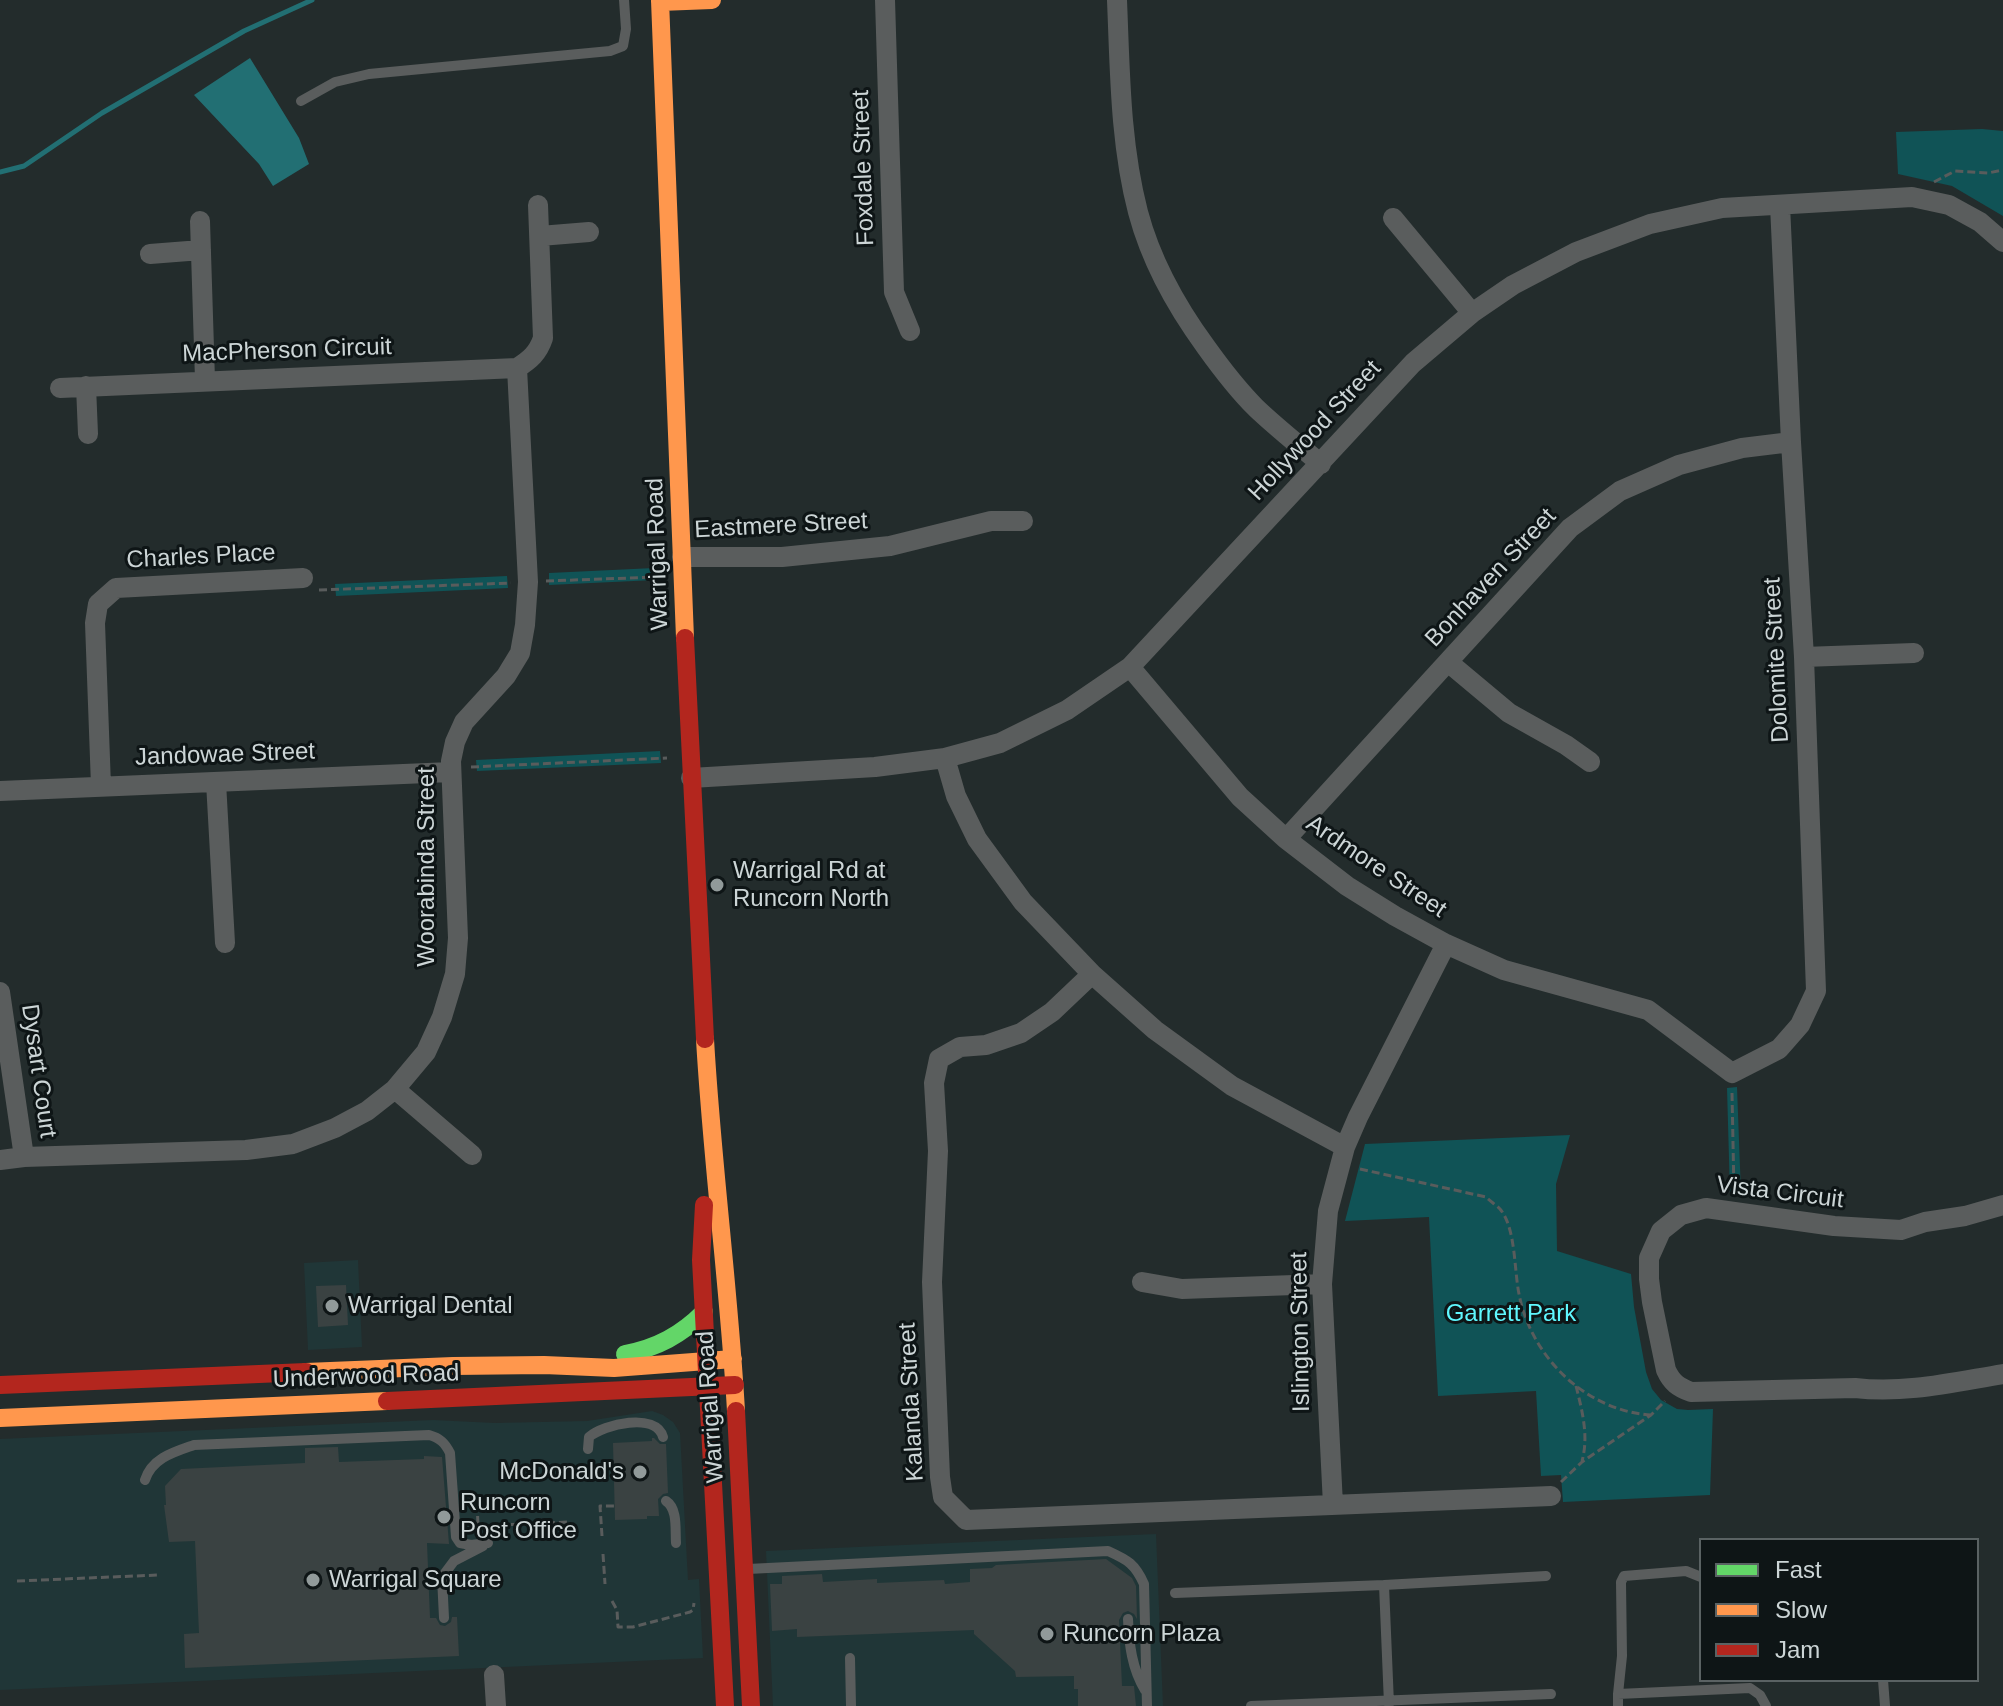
<!DOCTYPE html>
<style>
body{margin:0}
#map{position:relative;width:2003px;height:1706px;overflow:hidden;background:#232c2c;font-family:Helvetica,sans-serif}
canvas{display:block}
.legend{position:absolute;left:1699px;top:1538px;width:280px;height:144px;box-sizing:border-box;background:#0e1516;border:2px solid #5a6263;margin:0;padding:10px 14px;list-style:none;font-size:24px;color:#ccd5d6}
.legend li{display:flex;align-items:center;gap:16px;height:40px}
.legend b{width:40px;border:2px solid #5a6263}
</style>
<div id="map">
<canvas width="2003" height="1706"></canvas>
<ul class="legend">
<li><b style="height:10px;background:#63d668"></b>Fast</li>
<li><b style="height:10px;background:#ff974d"></b>Slow</li>
<li><b style="height:10px;background:#b3261e"></b>Jam</li>
</ul>
</div>
<script>
const context = document.querySelector('canvas').getContext('2d');
context.lineJoin = 'round';
function paint(path, color) { context.fillStyle = color; context.fill(path, 'evenodd'); }
function strokePath(path, color, width, dash) { context.strokeStyle = color; context.lineWidth = width; context.lineCap = dash ? 'butt' : 'round'; context.setLineDash(dash || []); context.stroke(path); }
function drawText(font, color, halo, rows, align = 'center') {
  context.font = font + ' Helvetica,sans-serif'; context.lineWidth = 6; context.setLineDash([]); context.textBaseline = 'middle'; context.strokeStyle = halo; context.fillStyle = color; for (const [text, x, y, turn = 0] of rows) {
    context.save(); context.translate(x, y); context.rotate((+turn || 0) * Math.PI / 180); context.textAlign = isNaN(turn) ? turn : align; if (halo) context.strokeText(text, 0, 0); context.fillText(text, 0, 0); context.restore();
  }
}
paint(new Path2D(`
 M 358,1260 L 362,1347 L 308,1350 L 304,1263 Z
 M 652,1411 L 663,1415 L 673,1422 L 680,1433 L 688,1580 L 699,1579 L 703,1658 L 0,1690 L 0,1439 L 433,1420 L 495,1423 L 587,1421 Z
 M 1156,1534 L 1163,1706 L 773,1706 L 766,1551 Z`), '#203637');
paint(new Path2D(`
 M 1982,129 L 2003,131 L 2003,216 L 1952,186 L 1898,174 L 1896,132 Z
 M 654,568 L 655,580 L 549,585 L 549,573 Z
 M 507,576 L 508,588 L 336,596 L 335,584 Z
 M 660,751 L 661,763 L 477,771 L 476,760 Z
 M 1737,1087 L 1741,1194 L 1730,1194 L 1727,1088 Z
 M 1570,1135 L 1556,1184 L 1557,1251 L 1631,1274 L 1634,1307 L 1646,1372 L 1652,1389 L 1661,1400 L 1677,1409 L 1688,1410 L 1713,1409 L 1710,1495 L 1563,1502 L 1561,1475 L 1541,1476 L 1536,1391 L 1438,1396 L 1429,1217 L 1345,1221 L 1365,1144 Z`), '#105356');
paint(new Path2D(`
 M 250,58 L 299,138 L 309,164 L 273,186 L 259,164 L 194,95 Z`), '#226f73');
strokePath(new Path2D(`
 M 0,172 L 24,166 L 102,113 L 244,31 L 312,0`), '#226f73', 5);
paint(new Path2D(`
 M 346,1285 L 348,1325 L 318,1327 L 316,1286 Z
 M 652,1438 L 654,1438 L 660,1444 L 666,1444 L 668,1493 L 663,1494 L 658,1499 L 659,1516 L 647,1516 L 647,1519 L 615,1520 L 613,1443 L 652,1441 Z
 M 338,1447 L 339,1462 L 424,1459 L 424,1456 L 442,1457 L 449,1544 L 427,1543 L 430,1618 L 436,1618 L 440,1625 L 445,1626 L 451,1622 L 452,1617 L 457,1617 L 459,1656 L 185,1668 L 184,1634 L 199,1633 L 195,1541 L 169,1542 L 164,1505 L 166,1505 L 165,1486 L 181,1469 L 305,1463 L 305,1448 Z
 M 1106,1559 L 1132,1578 L 1136,1586 L 1137,1619 L 1134,1614 L 1128,1611 L 1123,1613 L 1119,1620 L 1122,1686 L 1134,1686 L 1136,1706 L 1078,1706 L 1078,1689 L 1074,1689 L 1074,1676 L 1016,1677 L 1015,1671 L 974,1634 L 974,1630 L 797,1637 L 797,1629 L 772,1631 L 770,1584 L 782,1584 L 782,1576 L 822,1574 L 823,1582 L 877,1579 L 877,1583 L 944,1580 L 945,1584 L 970,1582 L 970,1569 L 992,1568 L 996,1565 Z`), '#3a4242');
strokePath(new Path2D(`
 M 1934,182 L 1955,171 L 1988,173 L 2003,170
 M 546,581 L 658,577
 M 319,590 L 511,583
 M 471,767 L 667,758
 M 1732,1093 L 1734,1193
 M 1360,1169 L 1486,1197 C 1490,1201 1496,1205 1500,1209 C 1516,1228 1514,1270 1519,1294 C 1531,1357 1586,1411 1651,1415
 M 1576,1386 C 1582,1410 1589,1436 1582,1461
 M 1561,1482 L 1582,1462 L 1651,1415 L 1665,1401
 M 469,1500 L 477,1500 L 478,1526
 M 499,1525 L 568,1522 L 568,1537 L 572,1536
 M 602,1536 L 600,1506 L 615,1506
 M 603,1554 L 605,1584
 M 17,1581 L 158,1575
 M 612,1601 L 617,1610 L 618,1627 L 633,1627 L 690,1612 L 693,1610 L 694,1603`), '#595c5c', 3, [8, 4]);
strokePath(new Path2D(`
 M 301,101 L 335,82 L 369,74 L 610,51 L 623,46 L 626,29 L 624,0
 M 588,1449 L 589,1437 C 604,1424 656,1412 663,1437
 M 145,1480 C 152,1458 174,1452 194,1445 L 429,1435 C 440,1438 445,1443 450,1453 L 456,1537 L 460,1543 L 471,1545 L 488,1543
 M 666,1501 C 678,1509 675,1529 676,1543
 M 748,1569 L 1108,1551 C 1128,1560 1135,1564 1144,1584 L 1147,1706
 M 1384,1585 L 1389,1704
 M 1175,1593 L 1384,1585 L 1546,1576
 M 444,1618 L 442,1577 L 454,1561 L 483,1546
 M 1128,1619 C 1129,1644 1132,1669 1145,1690
 M 850,1658 L 851,1706
 M 1883,1680 L 1885,1706
 M 1618,1694 L 1750,1688 L 1760,1695 L 1766,1706
 M 1251,1706 L 1551,1694
 M 1618,1706 L 1618,1694 L 1622,1656 L 1621,1582 L 1624,1576 L 1686,1571 L 1701,1577`), '#5a5d5d', 10);
strokePath(new Path2D(`
 M 885,0 L 894,292 L 910,331
 M 1117,0 C 1120,71 1120,143 1138,212 C 1151,261 1176,306 1206,347 C 1221,368 1238,390 1256,408 C 1277,428 1300,446 1321,464
 M 1393,218 L 1472,313
 M 200,221 L 205,380
 M 540,236 L 589,232
 M 150,254 L 201,250
 M 86,386 L 88,434
 M 60,388 L 517,368
 M 682,557 L 782,557 L 890,546 L 991,521 L 1023,521
 M 1804,657 L 1914,653
 M 1448,662 L 1509,713 L 1566,745 L 1590,762
 M 1130,667 L 1240,797 L 1286,839 L 1347,886 L 1395,916 L 1446,944 L 1504,970 L 1648,1010 L 1732,1073 L 1779,1049 L 1800,1025 L 1816,991 L 1804,657 L 1791,442 L 1780,205
 M 945,758 L 956,796 L 977,839 L 1023,902 L 1092,974 L 1155,1030 L 1232,1086 L 1345,1147
 M 691,778 L 875,767 L 945,758 L 1000,743 L 1067,710 L 1130,667 L 1413,363 L 1472,313 L 1513,285 L 1576,252 L 1650,224 L 1722,208 L 1912,197 L 1949,205 L 1980,222 L 2003,242
 M 216,782 L 225,943
 M 101,786 L 95,623 L 98,604 L 116,588 L 303,578
 M 0,791 L 451,772
 M 1286,839 L 1570,528 L 1620,491 L 1679,465 L 1742,448 L 1791,442
 M 1092,974 L 1052,1012 L 1021,1033 L 986,1045 L 960,1047 L 939,1059 L 934,1083 L 938,1151 L 932,1282 L 940,1477 L 943,1497 L 966,1520 L 1551,1496
 M 0,992 L 24,1157
 M 395,1089 L 472,1155
 M 0,1160 L 24,1157 L 246,1150 L 293,1144 L 335,1128 L 367,1111 L 395,1089 L 426,1052 L 442,1017 L 455,974 L 458,938 L 451,761 L 455,742 L 464,722 L 506,676 L 520,653 L 525,625 L 528,582 L 517,368 C 530,360 538,353 543,338 L 538,205
 M 2003,1205 L 1965,1216 L 1925,1222 L 1901,1230 L 1834,1226 L 1706,1208 L 1681,1215 L 1661,1231 L 1649,1258 L 1649,1279 L 1652,1302 L 1666,1370 C 1672,1383 1678,1387 1691,1392 L 1855,1388 C 1905,1394 1954,1382 2003,1374
 M 1142,1282 L 1182,1289 L 1322,1284
 M 1333,1505 L 1322,1284 L 1328,1211 L 1345,1147 L 1358,1117 L 1446,944
 M 494,1675 L 496,1706`), '#5a5d5d', 20);
strokePath(new Path2D(`
 M 625,1354 C 657,1348 681,1335 704,1312`), '#63d668', 18);
strokePath(new Path2D(`
 M 660,0 L 685,638
 M 660,2 L 712,0
 M 705,1039 C 712,1163 729,1287 736,1411
 M 306,1372 L 453,1366 L 544,1365 L 614,1368 L 733,1359
 M 0,1418 L 387,1401`), '#ff974d', 18);
strokePath(new Path2D(`
 M 685,638 L 705,1039
 M 704,1205 L 701,1260 L 725,1706
 M 0,1385 L 306,1372
 M 387,1401 L 735,1385
 M 736,1411 L 751,1706`), '#b3261e', 18);
for (const [x, y, r, color] of [
 [717,885,8,"#919a9a"],
 [332,1306,8,"#919a9a"],
 [640,1472,8,"#919a9a"],
 [444,1517,8,"#919a9a"],
 [313,1580,8,"#919a9a"],
 [1047,1634,8,"#919a9a"]
]) { const dot = new Path2D(); dot.arc(x, y, r, 0, 2 * Math.PI); context.fillStyle = color; context.fill(dot); strokePath(dot, '#0e1516', 3); }
drawText('24px', '#ccd5d6', '#0e1516', [
 ["Foxdale Street",864,168,-92],
 ["MacPherson Circuit",287,351,-2],
 ["Hollywood Street",1315,431,-47],
 ["Eastmere Street",781,526,-3],
 ["Warrigal Road",658,554,-92],
 ["Charles Place",201,557,-3],
 ["Bonhaven Street",1491,578,-47],
 ["Dolomite Street",1777,660,-93],
 ["Jandowae Street",225,755,-2],
 ["Woorabinda Street",427,867,-90],
 ["Ardmore Street",1376,867,34],
 ["Dysart Court",38,1071,82],
 ["Vista Circuit",1780,1193,7],
 ["Islington Street",1301,1332,-91],
 ["Underwood Road",366,1377,-2],
 ["Kalanda Street",912,1402,-93],
 ["Warrigal Road",711,1407,-94]
]);
drawText('24px', '#ccd5d6', '#0e1516', [
 ["Warrigal Rd at",733,871],
 ["Runcorn North",733,899],
 ["Warrigal Dental",348,1306],
 ["McDonald's",624,1472,"right"],
 ["Runcorn",460,1503],
 ["Post Office",460,1531],
 ["Warrigal Square",329,1580],
 ["Runcorn Plaza",1063,1634]
], 'left');
drawText('24px', '#5ff7fe', '#0e1516', [
 ["Garrett Park",1511,1314]
]);
</script>
